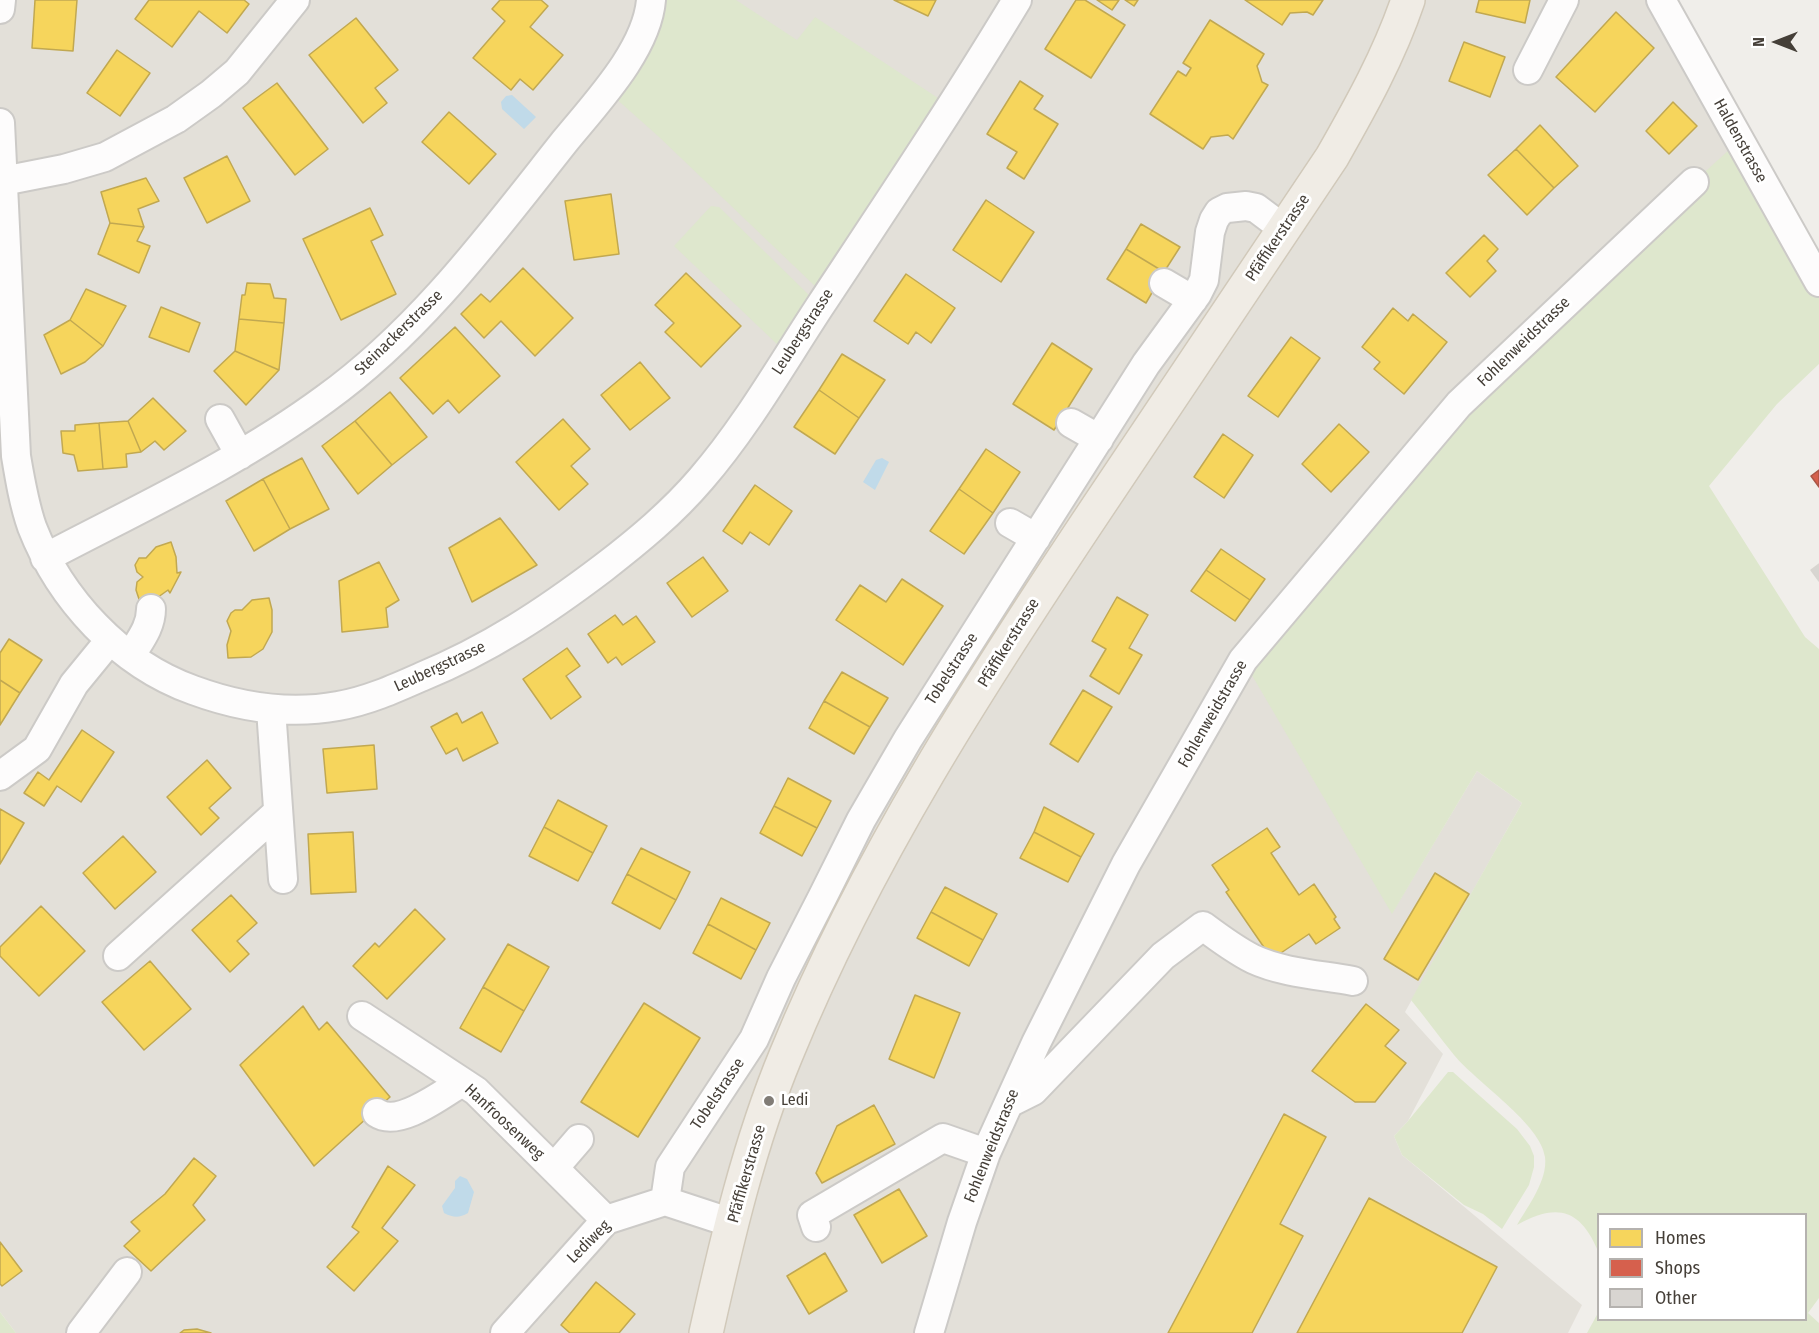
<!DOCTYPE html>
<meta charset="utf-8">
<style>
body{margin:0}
#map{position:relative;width:1819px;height:1333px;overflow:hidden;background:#f0eeea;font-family:"Fira Sans Condensed",sans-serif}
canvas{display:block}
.legend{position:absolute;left:1597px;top:1213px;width:210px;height:108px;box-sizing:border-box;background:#fff;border:2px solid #b5b2af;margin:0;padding:8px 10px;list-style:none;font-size:18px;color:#453f38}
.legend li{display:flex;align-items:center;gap:12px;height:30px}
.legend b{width:30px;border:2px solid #b5b2af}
.north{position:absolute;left:1747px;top:12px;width:60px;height:60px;-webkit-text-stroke:4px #fff;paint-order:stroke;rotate:270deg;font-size:16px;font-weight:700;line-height:24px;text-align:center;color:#453f38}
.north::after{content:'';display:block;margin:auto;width:21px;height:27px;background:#453f38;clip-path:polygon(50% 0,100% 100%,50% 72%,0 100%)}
</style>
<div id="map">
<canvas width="1819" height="1333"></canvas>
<ul class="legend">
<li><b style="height:16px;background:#f6d55c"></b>Homes</li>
<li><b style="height:16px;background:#d6604d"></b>Shops</li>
<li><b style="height:16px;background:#d8d5d1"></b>Other</li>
</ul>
<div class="north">N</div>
</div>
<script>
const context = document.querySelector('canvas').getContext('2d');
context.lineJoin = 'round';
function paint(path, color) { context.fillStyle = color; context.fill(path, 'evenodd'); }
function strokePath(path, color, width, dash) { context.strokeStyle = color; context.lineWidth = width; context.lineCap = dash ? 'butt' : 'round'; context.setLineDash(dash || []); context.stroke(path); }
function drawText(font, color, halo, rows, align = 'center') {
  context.font = font + ' "Fira Sans Condensed",sans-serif'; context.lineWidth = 6; context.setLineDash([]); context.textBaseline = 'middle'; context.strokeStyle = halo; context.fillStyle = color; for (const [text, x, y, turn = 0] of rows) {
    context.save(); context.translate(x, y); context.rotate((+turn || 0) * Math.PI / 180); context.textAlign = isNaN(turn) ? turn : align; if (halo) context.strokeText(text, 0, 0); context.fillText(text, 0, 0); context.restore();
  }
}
paint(new Path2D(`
 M 0,0 L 1661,0 L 1740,140 L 1392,913 L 1477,771 L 1522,803 L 1405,1012 L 1443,1054 L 1408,1121 L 1394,1136 L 1402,1155 L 1582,1305 L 1568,1333 L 16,1333 L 0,1312 Z`), '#e3e0d9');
paint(new Path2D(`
 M 665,0 L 736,0 L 797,40 L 815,17 L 941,100 L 817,288 L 658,136 L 613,96 Z
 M 1740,140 L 1819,282 L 1819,364 L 1777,404 L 1709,486 L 1805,637 L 1819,649 L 1819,1298 L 1808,1313 L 1819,1323 L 1819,1333 L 1587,1333 L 1598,1313 L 1598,1320 L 1806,1320 L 1806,1214 L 1598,1214 L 1598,1251 C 1580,1208 1556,1203 1517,1225 C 1528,1206 1548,1180 1545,1157 C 1541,1124 1476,1082 1454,1055 C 1439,1037 1426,1018 1411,1000 L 1522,803 L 1477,771 L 1392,914 L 1243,660 L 1459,404 L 1643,228 Z
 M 711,206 L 719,207 L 811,297 L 780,347 L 674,246 Z
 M 1448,1072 L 1453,1072 L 1517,1129 L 1530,1146 L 1534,1156 L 1534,1167 L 1529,1185 L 1502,1229 L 1483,1214 L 1464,1205 L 1402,1155 L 1394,1136 L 1408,1121 Z
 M 0,1312 L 16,1333 L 0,1333 Z`), '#dee7cd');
paint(new Path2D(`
 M 512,95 L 536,117 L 524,129 L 502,109 L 501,102 L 506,96 Z
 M 882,458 L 889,462 L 875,490 L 863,482 L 876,460 Z
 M 460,1176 L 467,1179 L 474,1192 L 468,1213 C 459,1218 454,1218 444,1213 L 442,1206 L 455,1188 L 455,1181 Z`), '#c0dae9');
const homes = new Path2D(`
 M 35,0 L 77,0 L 73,51 L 32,48 Z
 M 149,0 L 244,0 L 249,4 L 227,33 L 199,11 L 172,47 L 135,19 Z
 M 500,0 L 541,0 L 548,6 L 530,27 L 563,55 L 533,90 L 520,79 L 511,90 L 473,58 L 505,21 L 492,9 Z
 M 894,0 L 936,0 L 928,16 Z
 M 1076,0 L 1085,0 L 1125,25 L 1091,78 L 1045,49 Z
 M 1097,0 L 1119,0 L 1112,10 Z
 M 1125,0 L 1138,0 L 1134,6 Z
 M 1245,0 L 1323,0 L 1313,15 L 1307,12 L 1290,13 L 1282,25 Z
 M 1479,0 L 1530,0 L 1525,23 L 1476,12 Z
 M 1616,12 L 1654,48 L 1595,112 L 1556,77 Z
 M 356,18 L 398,70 L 375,88 L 387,103 L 363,123 L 309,55 Z
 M 1210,20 L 1264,54 L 1257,66 L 1262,82 L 1268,85 L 1233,139 L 1228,135 L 1211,137 L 1203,149 L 1150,114 L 1178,71 L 1186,76 L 1191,68 L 1183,63 Z
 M 1464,42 L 1505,57 L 1490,97 L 1449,81 Z
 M 117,50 L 150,73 L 120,116 L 87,93 Z
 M 1020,81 L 1043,96 L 1034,109 L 1058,124 L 1024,179 L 1007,168 L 1017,152 L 987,134 Z
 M 277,83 L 328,149 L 295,175 L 243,108 Z
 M 1673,102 L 1697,126 L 1669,154 L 1646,131 Z
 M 449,112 L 496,154 L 469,184 L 422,142 Z
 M 1540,125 L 1578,166 L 1554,188 L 1516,149 Z
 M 1516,149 L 1554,188 L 1527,215 L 1488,175 Z
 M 227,156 L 250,201 L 207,223 L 184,178 Z
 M 146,178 L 159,201 L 138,209 L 144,227 L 110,223 L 101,192 Z
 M 611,194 L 619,254 L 574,260 L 565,201 Z
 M 986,200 L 1034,232 L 1001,282 L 953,250 Z
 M 370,208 L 383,235 L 371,241 L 396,294 L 341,320 L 303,239 Z
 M 110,223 L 144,227 L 137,241 L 150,246 L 139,273 L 98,254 Z
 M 1141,224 L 1180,247 L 1164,272 L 1126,249 Z
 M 1484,235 L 1498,249 L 1487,261 L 1496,271 L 1470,297 L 1446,273 Z
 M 1126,249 L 1164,272 L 1146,303 L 1107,279 Z
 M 523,268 L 573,318 L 535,356 L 501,321 L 484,338 L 461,314 L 481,294 L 490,302 Z
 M 686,273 L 741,326 L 701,367 L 665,332 L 674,323 L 655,305 Z
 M 906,274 L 955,308 L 931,343 L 916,332 L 908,344 L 874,321 Z
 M 247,283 L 270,284 L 274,298 L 286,299 L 284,323 L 239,319 L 242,295 L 245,295 Z
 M 86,289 L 126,306 L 103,346 L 70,320 Z
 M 161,307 L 200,323 L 189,352 L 149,337 Z
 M 1393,308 L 1408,321 L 1413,314 L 1447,342 L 1404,394 L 1374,369 L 1380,362 L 1362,347 Z
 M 239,319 L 284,323 L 279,370 L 235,351 Z
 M 70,320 L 103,346 L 85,362 L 61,374 L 44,335 Z
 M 455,327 L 500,376 L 459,413 L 448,400 L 433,414 L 400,378 Z
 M 1291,337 L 1320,358 L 1278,417 L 1248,396 Z
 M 1052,343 L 1092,369 L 1054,430 L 1013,404 Z
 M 235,351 L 279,370 L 246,405 L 214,371 Z
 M 842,354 L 885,380 L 859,418 L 819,390 Z
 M 640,362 L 670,398 L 630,430 L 601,395 Z
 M 819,390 L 859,418 L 835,454 L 794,427 Z
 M 390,392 L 427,437 L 392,465 L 355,421 Z
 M 153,398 L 186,431 L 164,450 L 155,441 L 141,452 L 128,421 Z
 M 563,419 L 590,449 L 571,466 L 588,484 L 559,510 L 516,462 Z
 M 128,421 L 141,452 L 126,454 L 127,467 L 103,469 L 99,423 Z
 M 355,421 L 392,465 L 358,494 L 322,446 Z
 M 99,423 L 103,469 L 78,471 L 74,455 L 63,453 L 61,431 L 75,431 L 75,425 Z
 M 1339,424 L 1369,452 L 1331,492 L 1302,464 Z
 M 1223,434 L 1253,455 L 1224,498 L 1194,477 Z
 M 986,449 L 1020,472 L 993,513 L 959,489 Z
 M 302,458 L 329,509 L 290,529 L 263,479 Z
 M 263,479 L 290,529 L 254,551 L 226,501 Z
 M 755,485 L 792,511 L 769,545 L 750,532 L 742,544 L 723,531 Z
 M 959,489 L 993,513 L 964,554 L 930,531 Z
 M 500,518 L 537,565 L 472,602 L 449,548 Z
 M 171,542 L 176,557 L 177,573 L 181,572 L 170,593 L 168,590 L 154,600 L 141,605 L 136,590 L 137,582 L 143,577 L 137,572 L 135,565 L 139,558 L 146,558 L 156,547 Z
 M 1221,549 L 1265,579 L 1250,600 L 1206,570 Z
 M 703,557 L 728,591 L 692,617 L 667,583 Z
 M 379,562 L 399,600 L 386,608 L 388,627 L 342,632 L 339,581 Z
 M 1206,570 L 1250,600 L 1235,621 L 1191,591 Z
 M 902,579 L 943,606 L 903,665 L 836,620 L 860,585 L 886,602 Z
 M 1117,597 L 1148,615 L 1129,648 L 1142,655 L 1119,694 L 1090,676 L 1106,649 L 1092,641 Z
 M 269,598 L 272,610 L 272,632 L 263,649 L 251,657 L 228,658 L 227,645 L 231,631 L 227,621 L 231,613 L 235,610 L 242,610 L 252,600 Z
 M 615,615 L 623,625 L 636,616 L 655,642 L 622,665 L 616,657 L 608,663 L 588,634 Z
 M 9,639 L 42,660 L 20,693 L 0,680 L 0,653 Z
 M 567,648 L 580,666 L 566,676 L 581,697 L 551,719 L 523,679 Z
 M 842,672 L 888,698 L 870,727 L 824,701 Z
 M 0,680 L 20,693 L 0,725 Z
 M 1083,690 L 1112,707 L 1078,762 L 1050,744 Z
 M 824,701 L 870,727 L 854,754 L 809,728 Z
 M 482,712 L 498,743 L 463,761 L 457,748 L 446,754 L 431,727 L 457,713 L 462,723 Z
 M 82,730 L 114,752 L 81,802 L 57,786 L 44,806 L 24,793 L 38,772 L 49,780 Z
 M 374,745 L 377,789 L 327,793 L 323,749 Z
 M 207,760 L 231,788 L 209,808 L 219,818 L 201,835 L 167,797 Z
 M 788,778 L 831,801 L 817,828 L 774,806 Z
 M 558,800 L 607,826 L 593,853 L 544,827 Z
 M 774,806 L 817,828 L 802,856 L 760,833 Z
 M 1044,807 L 1094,834 L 1081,857 L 1034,832 Z
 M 0,809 L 24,823 L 0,864 Z
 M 544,827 L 593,853 L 578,881 L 529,856 Z
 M 1267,828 L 1280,847 L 1271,853 L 1299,895 L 1314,884 L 1336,917 L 1334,919 L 1340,928 L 1316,944 L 1309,934 L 1272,959 L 1226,892 L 1229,890 L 1212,865 Z
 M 353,832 L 356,892 L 311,894 L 308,834 Z
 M 1034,832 L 1081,857 L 1068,882 L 1020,858 Z
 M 123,836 L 156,872 L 115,909 L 83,873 Z
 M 641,848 L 690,872 L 676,900 L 627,874 Z
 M 1435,873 L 1469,894 L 1418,980 L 1384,959 Z
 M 627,874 L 676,900 L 660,929 L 612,903 Z
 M 945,887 L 997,914 L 983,940 L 931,912 Z
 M 231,895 L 257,923 L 237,941 L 249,954 L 230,972 L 192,930 Z
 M 721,898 L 770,923 L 756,950 L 708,924 Z
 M 41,906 L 85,951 L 39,996 L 0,956 L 0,947 Z
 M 415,909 L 445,939 L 387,999 L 353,966 L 375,943 L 379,947 Z
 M 931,912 L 983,940 L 969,966 L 917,938 Z
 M 708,924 L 756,950 L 741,979 L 693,953 Z
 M 508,944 L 549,967 L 524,1011 L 483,987 Z
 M 150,961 L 191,1009 L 144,1050 L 102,1002 Z
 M 483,987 L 524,1011 L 501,1052 L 460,1028 Z
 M 915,995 L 960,1013 L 934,1078 L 889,1059 Z
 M 644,1003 L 700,1038 L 638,1137 L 581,1102 Z
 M 1366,1004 L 1399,1030 L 1385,1046 L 1406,1063 L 1375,1102 L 1355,1102 L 1312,1071 Z
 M 303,1006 L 319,1030 L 327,1022 L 390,1097 L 314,1166 L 240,1065 Z
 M 874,1105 L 895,1144 L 822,1183 L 816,1173 L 837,1126 Z
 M 1284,1114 L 1326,1137 L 1280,1224 L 1303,1236 L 1252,1333 L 1168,1333 Z
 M 194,1158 L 216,1176 L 193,1205 L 205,1220 L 151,1271 L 124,1246 L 140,1231 L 131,1222 L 165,1194 Z
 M 388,1166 L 415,1185 L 382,1228 L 398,1241 L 354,1291 L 327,1267 L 359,1232 L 352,1227 Z
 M 899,1189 L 927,1236 L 882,1263 L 854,1215 Z
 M 1369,1198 L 1497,1267 L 1462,1333 L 1297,1333 Z
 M 0,1242 L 22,1271 L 2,1286 L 0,1284 Z
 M 825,1253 L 847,1291 L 809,1314 L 787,1276 Z
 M 596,1282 L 635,1314 L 619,1333 L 570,1333 L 561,1325 Z
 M 197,1329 L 211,1333 L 180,1333 L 184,1330 Z`);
paint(homes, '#f6d55c');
strokePath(homes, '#c1a851', 1.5);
const shops = new Path2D(`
 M 1819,470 L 1819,487 L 1811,476 Z`);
paint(shops, '#d6604d');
strokePath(shops, '#aa5647', 1.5);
const building = new Path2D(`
 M 1819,564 L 1819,581 L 1811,570 Z`);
paint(building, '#d8d5d1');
strokePath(building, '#d8d5d0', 1.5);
const minor = new Path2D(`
 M 1661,0 L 1819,282
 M 0,9 L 1,0
 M 1528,70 L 1564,0
 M 0,123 L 16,456 C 20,480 24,504 32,527 C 60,599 120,664 193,690 C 239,707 289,715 338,706 C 367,701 394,689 421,677 C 489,649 545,612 603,568 C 638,541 672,513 701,479 C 747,426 783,362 822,303 C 888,203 955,103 1017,0
 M 3,181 L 64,169 L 105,157 L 176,119 L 211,94 L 237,72 L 295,0
 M 1164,283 L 1193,300
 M 220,419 L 240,455
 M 1071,423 L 1099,439
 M 1010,523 L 1036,538
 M 45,558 C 140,508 238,463 325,399 C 421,330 492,233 565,141 C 596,103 647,50 651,0
 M 131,655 C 140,640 151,627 151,609
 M 271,709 L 283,879
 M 0,776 L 37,749 L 74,684 L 110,640
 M 118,956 L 278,812
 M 362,1016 L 476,1091 L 606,1220
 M 1009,1103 L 1033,1091 L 1163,956 L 1203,926 C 1219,938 1235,950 1253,959 C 1283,973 1321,975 1353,981
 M 377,1113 C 399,1128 442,1094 462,1082
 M 554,1168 L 579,1139
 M 665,1201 L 670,1167 L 754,1039 L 781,978 L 822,898 L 861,820 L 908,739 L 1146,364 L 1197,294 L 1204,280 L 1210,232 L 1214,220 L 1219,212 L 1227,208 L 1246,206 L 1256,208 L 1284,229
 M 816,1227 L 812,1215 L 943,1138 L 986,1153
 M 81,1333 L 127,1272
 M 505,1333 L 606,1220 L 665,1201 L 732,1223
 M 929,1333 L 962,1222 L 986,1153 L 1036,1043 L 1126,864 L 1243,660 L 1459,404 L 1694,182`);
const major = new Path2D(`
 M 706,1333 C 727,1239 749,1144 786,1055 C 866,859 982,680 1099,505 C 1177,389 1255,273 1332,157 C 1361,106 1389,56 1408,0`);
strokePath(minor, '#cccac7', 32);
strokePath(major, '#d1c9ba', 36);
strokePath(minor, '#fdfcfc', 28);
strokePath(major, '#f0ece5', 33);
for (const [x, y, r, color] of [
 [769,1101,6,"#817c76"]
]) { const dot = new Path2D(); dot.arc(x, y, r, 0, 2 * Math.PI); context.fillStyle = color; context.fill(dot); strokePath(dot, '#fff', 2); }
drawText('16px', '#453f38', '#fff', [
 ["Haldenstrasse",1740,141,61],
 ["Pfäffikerstrasse",1278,238,-56],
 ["Leubergstrasse",803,332,-57],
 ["Steinackerstrasse",399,333,-44],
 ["Fohlenweidstrasse",1524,342,-44],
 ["Pfäffikerstrasse",1009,643,-58],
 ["Leubergstrasse",440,667,-25],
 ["Tobelstrasse",952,669,-57],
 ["Fohlenweidstrasse",1213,714,-60],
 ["Tobelstrasse",718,1094,-56],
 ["Hanfroosenweg",504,1122,43],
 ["Fohlenweidstrasse",992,1146,-68],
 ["Pfäffikerstrasse",747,1174,-74],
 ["Lediweg",589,1242,-45]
]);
drawText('16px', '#453f38', '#fff', [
 ["Ledi",781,1101]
], 'left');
</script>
